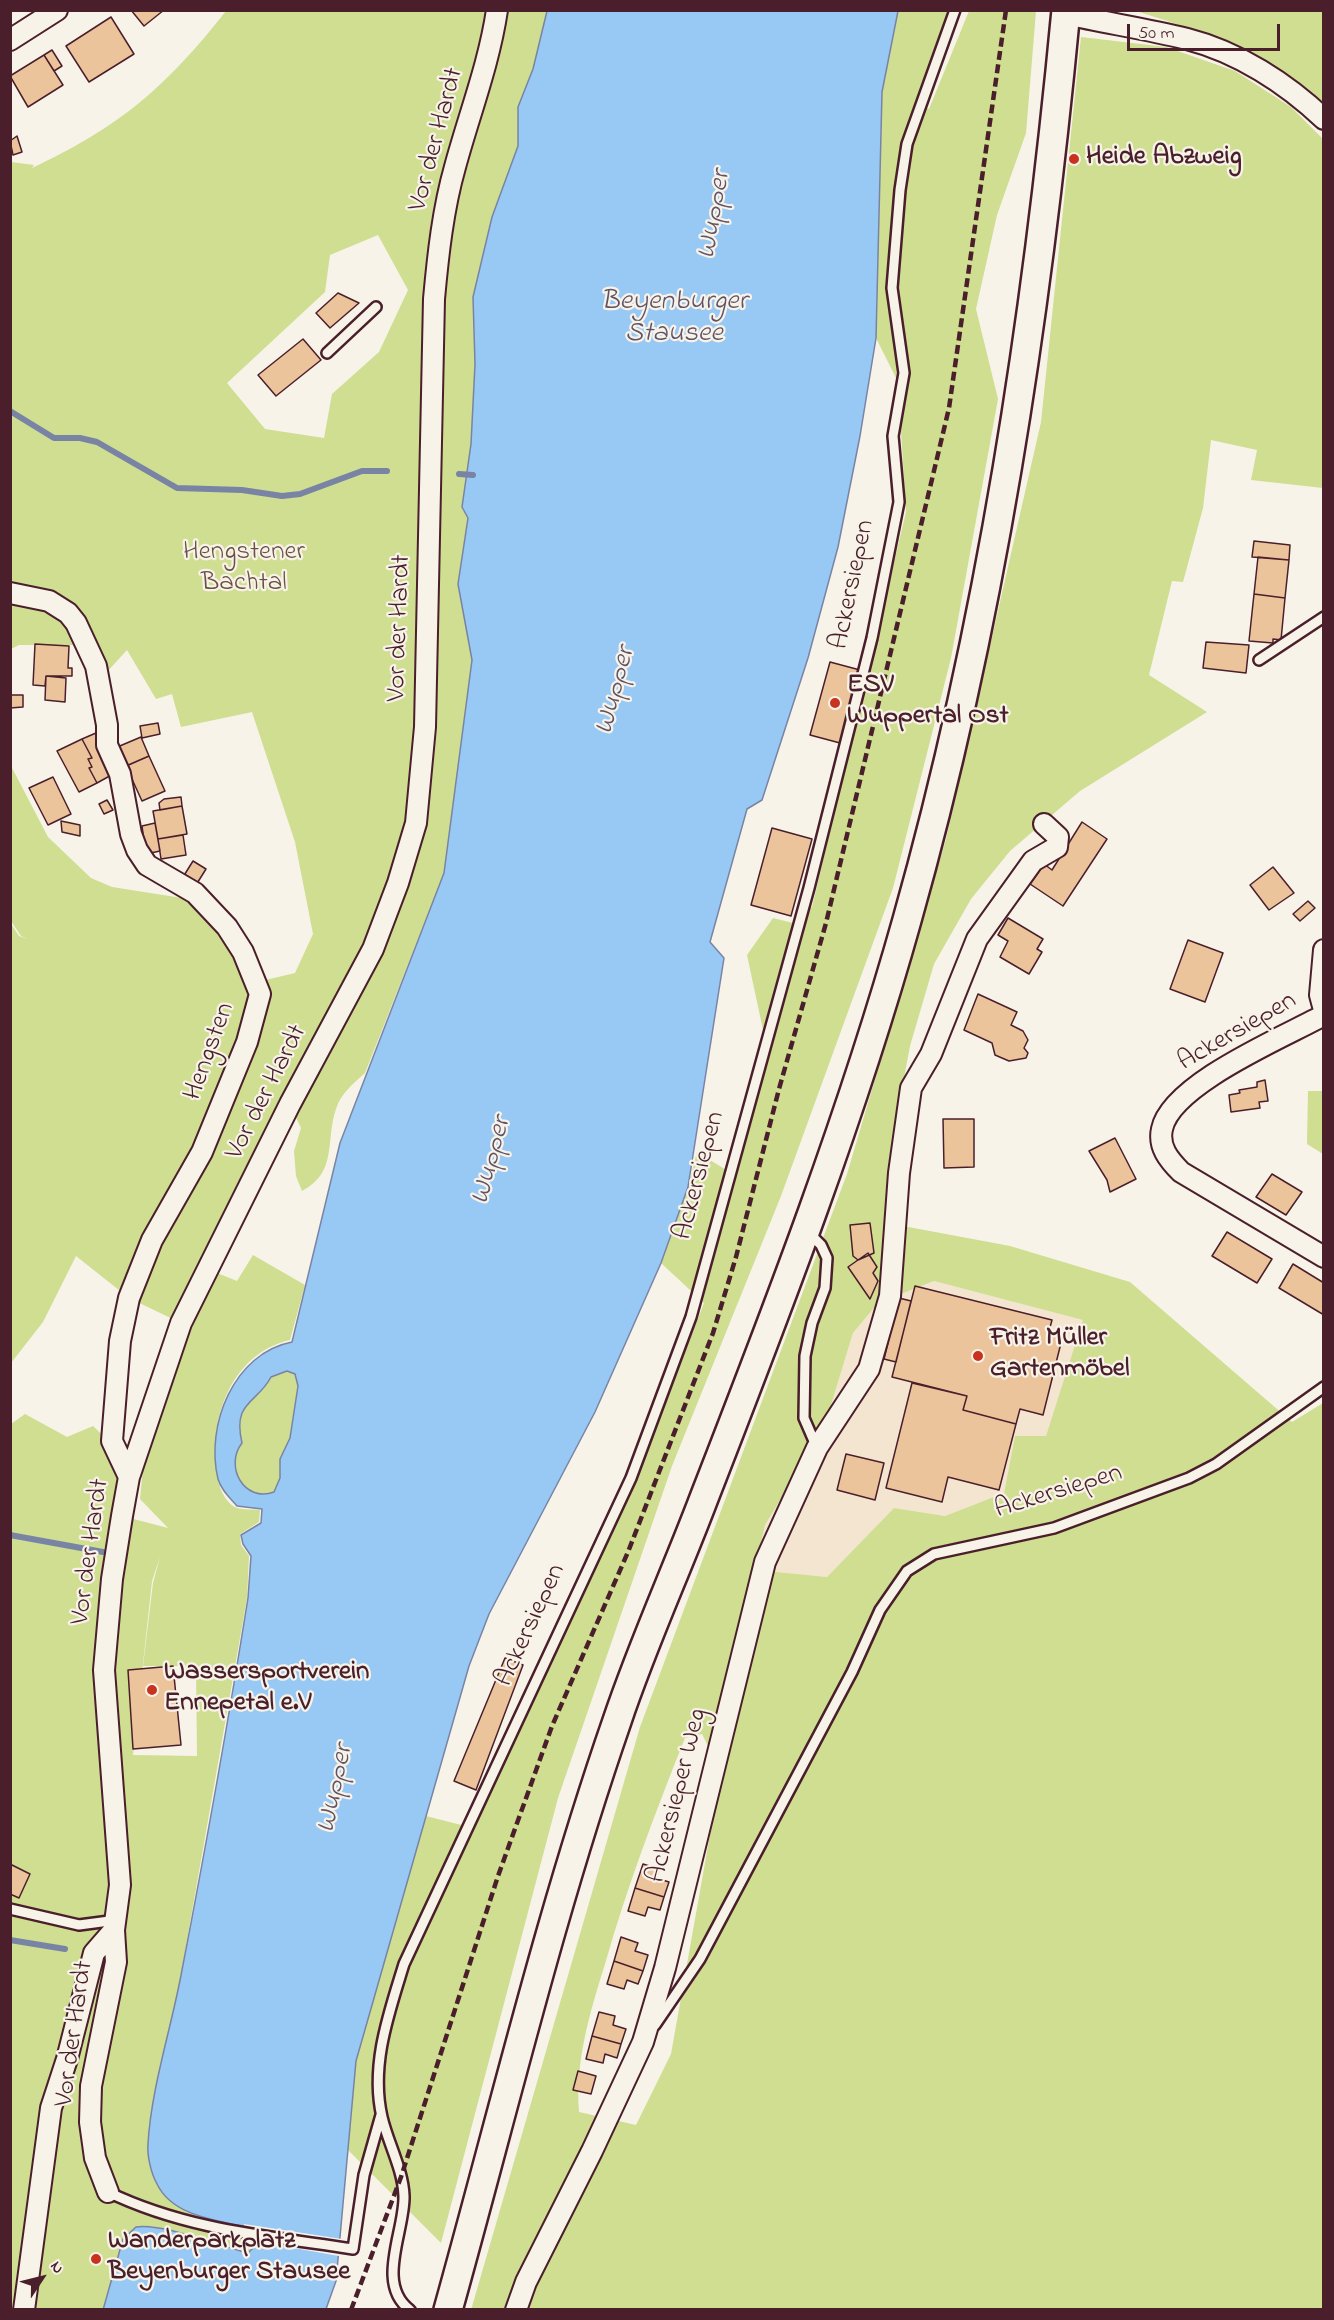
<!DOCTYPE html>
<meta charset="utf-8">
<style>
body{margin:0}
#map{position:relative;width:1334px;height:2320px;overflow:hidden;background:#f7f3e8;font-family:"Indie Flower",sans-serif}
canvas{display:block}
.frame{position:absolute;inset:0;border:12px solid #4a1f2b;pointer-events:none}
.north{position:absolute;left:12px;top:2248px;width:60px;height:60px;-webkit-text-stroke:4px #f7f3e8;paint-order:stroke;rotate:55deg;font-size:16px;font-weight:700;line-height:24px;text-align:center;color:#4a1f2b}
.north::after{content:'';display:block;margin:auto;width:21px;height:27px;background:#4a1f2b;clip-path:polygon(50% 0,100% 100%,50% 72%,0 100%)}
.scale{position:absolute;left:1127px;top:24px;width:153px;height:27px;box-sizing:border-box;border:3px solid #4a1f2b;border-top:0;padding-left:8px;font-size:18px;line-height:21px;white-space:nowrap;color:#4a1f2b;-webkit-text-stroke:4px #f7f3e8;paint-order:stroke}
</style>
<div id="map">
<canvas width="1334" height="2320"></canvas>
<div class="frame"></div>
<div class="north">N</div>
<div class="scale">50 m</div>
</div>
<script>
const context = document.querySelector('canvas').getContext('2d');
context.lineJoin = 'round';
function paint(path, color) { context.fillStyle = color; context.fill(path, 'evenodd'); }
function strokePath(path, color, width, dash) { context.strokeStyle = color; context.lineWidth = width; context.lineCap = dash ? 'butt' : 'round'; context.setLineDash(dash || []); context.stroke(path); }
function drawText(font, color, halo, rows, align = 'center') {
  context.font = font + ' "Indie Flower",sans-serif'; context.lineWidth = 4.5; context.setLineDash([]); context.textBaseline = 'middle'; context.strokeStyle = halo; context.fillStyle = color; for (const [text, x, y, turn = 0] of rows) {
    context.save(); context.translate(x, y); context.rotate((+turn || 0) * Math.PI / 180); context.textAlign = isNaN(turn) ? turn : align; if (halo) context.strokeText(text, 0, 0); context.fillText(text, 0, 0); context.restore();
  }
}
paint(new Path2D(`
 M 934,1281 L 1084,1320 L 1046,1436 L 1015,1436 L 1004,1493 L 945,1516 L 894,1508 L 827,1577 L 755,1571 L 765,1525 L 824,1428 L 853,1333 L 878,1303 Z`), '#f4e5d1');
paint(new Path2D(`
 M 226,11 L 547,11 L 533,69 L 518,107 L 518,146 L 492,217 L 473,297 L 475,364 L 471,444 L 462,507 L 468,518 L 458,584 L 472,660 L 444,873 L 365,1073 C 353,1084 341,1093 336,1109 C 325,1141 338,1172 302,1191 L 296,1176 L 294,1151 L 301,1128 L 290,1105 L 181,1323 L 129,1298 L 76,1256 L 43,1322 L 11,1363 L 11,924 L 19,936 L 28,939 L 21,936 L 11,921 L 10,764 L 48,837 L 91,878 L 112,887 L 182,898 L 212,922 L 237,962 L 257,982 L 295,973 L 313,934 L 295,842 L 252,712 L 181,727 L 172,694 L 156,699 L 127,650 L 105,674 L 78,645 L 19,645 L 11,649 L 11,162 L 34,165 L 32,168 C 120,127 166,87 226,11 ZM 378,235 L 408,290 L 379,352 L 332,394 L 324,438 L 265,429 L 227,383 L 325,292 L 330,255 Z
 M 898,11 L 952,11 L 916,104 L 929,109 L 969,11 L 1036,11 L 1026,133 L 997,215 L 976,309 L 998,399 L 951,658 L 893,888 L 781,1196 L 672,1466 L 558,1798 L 441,2243 L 346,2148 L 356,2061 L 426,1816 L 473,1828 L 629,1497 L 704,1303 L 661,1263 L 688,1187 L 697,1152 L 731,1173 L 766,1044 L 747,955 L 773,918 L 793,923 L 812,907 L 906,512 L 898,382 L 876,338 L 882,92 Z
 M 1136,11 L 1323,11 L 1323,102 C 1269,55 1204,32 1136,11 Z
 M 1081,37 L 1166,47 L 1235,71 L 1291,107 L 1323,139 L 1323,488 L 1251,480 L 1257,450 L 1211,440 L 1203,508 L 1183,582 L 1172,581 L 1149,675 L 1207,712 L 1080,791 L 1010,851 L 971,899 L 934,964 L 910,1046 L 901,1094 L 903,1226 L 1010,1246 L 1130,1282 L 1292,1422 L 1323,1403 L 1323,2309 L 471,2310 L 640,1727 L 847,1174 L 946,839 L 1041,422 ZM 934,1281 L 1083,1320 L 1046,1436 L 1015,1436 L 1004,1493 L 945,1516 L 894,1508 L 827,1577 L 755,1570 L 765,1525 L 824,1428 L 853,1333 L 878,1303 ZM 702,1734 L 713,1756 L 716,1801 L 671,2054 L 636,2125 L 579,2112 C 575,2061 590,2012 605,1964 C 627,1887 655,1813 685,1738 Z
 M 1308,1091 L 1323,1091 L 1323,1154 L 1307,1144 Z
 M 253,1255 L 305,1285 L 290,1340 C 233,1353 210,1415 216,1468 C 217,1482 223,1502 237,1508 C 244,1510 253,1509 260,1510 L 259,1522 L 240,1534 L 241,1545 L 249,1556 L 247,1598 L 171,2031 L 160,2064 L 152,2171 L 155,2181 L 167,2198 L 187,2212 L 256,2230 L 257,2244 L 248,2253 L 221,2243 L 150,2226 L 123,2240 L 103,2309 L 11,2310 L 11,1424 L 25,1414 L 67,1437 L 93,1426 L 117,1449 L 122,1516 L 168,1528 L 140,1499 L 144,1457 L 191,1325 L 217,1273 L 237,1281 ZM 160,1557 L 153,1583 L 143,1666 L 196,1666 L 197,1756 L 133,1755 L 152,1581 Z
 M 287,1371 L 295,1374 L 298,1386 L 290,1438 L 280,1459 L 280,1478 L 274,1492 C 244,1503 224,1466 242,1443 C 232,1401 257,1404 271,1377 Z`), '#cfde91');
const water = new Path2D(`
 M 547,11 L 898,11 L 882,92 L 876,338 L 860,436 L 838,547 L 808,658 L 762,800 L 747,809 L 710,942 L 724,958 L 688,1187 L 661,1263 L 595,1412 L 489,1614 L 469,1666 L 356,2061 L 336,2281 L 326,2309 L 103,2310 L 123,2239 L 136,2227 C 163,2223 220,2246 248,2253 L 257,2244 L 256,2230 C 223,2220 174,2219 157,2184 C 151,2173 147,2156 148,2144 C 151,2088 172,2026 182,1970 C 206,1846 228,1723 248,1598 L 251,1556 L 243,1544 L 241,1535 L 261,1523 L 262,1509 L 237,1506 C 230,1498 221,1490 218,1479 C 205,1425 234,1353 292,1342 L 340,1143 L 444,873 L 472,660 L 458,584 L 468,518 L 462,507 L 471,444 L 475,364 L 473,297 L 492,217 L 518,146 L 518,107 L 533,69 ZM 287,1371 L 295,1374 L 298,1386 L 290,1438 L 280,1459 L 280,1478 L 274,1492 C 244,1503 224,1466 242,1443 C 232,1401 257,1404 271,1377 Z`);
paint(water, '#98c8f4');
strokePath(water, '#7984a4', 1.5);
paint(new Path2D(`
 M 244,2224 L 342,2239 L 339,2256 L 254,2241 L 253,2232 L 244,2229 Z`), '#f7f3e8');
strokePath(new Path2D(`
 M 10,411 L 54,438 L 80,438 L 97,442 L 177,488 L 242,490 L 282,496 L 300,494 L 362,471 L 387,471
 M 459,474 L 473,475
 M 10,1535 L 103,1552
 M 10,1940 L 65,1949`), '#7984a4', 6);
const building = new Path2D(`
 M 131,10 L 164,10 L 144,26 Z
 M 111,17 L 134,54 L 89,82 L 66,46 Z
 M 52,50 L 62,66 L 54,71 L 44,55 Z
 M 44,55 L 63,85 L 28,107 L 10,76 Z
 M 17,136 L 22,152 L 13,155 L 10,141 Z
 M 338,293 L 359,303 L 330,328 L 316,313 Z
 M 303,339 L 321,360 L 276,396 L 258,375 Z
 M 1254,541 L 1290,545 L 1289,560 L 1252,557 Z
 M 1258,557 L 1289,560 L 1285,598 L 1254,594 Z
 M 1254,594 L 1285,598 L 1281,640 L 1273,639 L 1273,643 L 1249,641 Z
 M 1206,642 L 1249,645 L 1246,673 L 1203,668 Z
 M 35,644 L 69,646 L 68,668 L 72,668 L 72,676 L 46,676 L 45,686 L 33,685 Z
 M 830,662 L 860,670 L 840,743 L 810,735 Z
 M 46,676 L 66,678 L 65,702 L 45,700 Z
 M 10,695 L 23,695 L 23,707 L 10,708 Z
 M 158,723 L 160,734 L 142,738 L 140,726 Z
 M 96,733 L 115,773 L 97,783 L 89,768 L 92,767 L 88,759 L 92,758 L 82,739 Z
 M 141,737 L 149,756 L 124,767 L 115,748 Z
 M 82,739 L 92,758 L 88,759 L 92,767 L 89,768 L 97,783 L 79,792 L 57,751 Z
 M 149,756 L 165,791 L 142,801 L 126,766 Z
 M 53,777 L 71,814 L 48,825 L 29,788 Z
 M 181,797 L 182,806 L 160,810 L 159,803 L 164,799 Z
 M 107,800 L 113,810 L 104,814 L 99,804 Z
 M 182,806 L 187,834 L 158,839 L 153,811 Z
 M 61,821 L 80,825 L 80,836 L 62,832 Z
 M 1082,822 L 1107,839 L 1063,906 L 1030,884 L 1044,864 L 1052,870 Z
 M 155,823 L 160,851 L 146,854 L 142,826 Z
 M 772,828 L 812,839 L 791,916 L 751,905 Z
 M 183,835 L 186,855 L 161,859 L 158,839 Z
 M 193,861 L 206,869 L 196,885 L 183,877 Z
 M 1273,867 L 1294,893 L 1269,910 L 1250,885 Z
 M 1308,901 L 1315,908 L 1300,921 L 1293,914 Z
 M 1008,918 L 1043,939 L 1037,949 L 1042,952 L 1029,974 L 1000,957 L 1008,941 L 998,935 Z
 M 1188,940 L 1223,953 L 1205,1002 L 1170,989 Z
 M 978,994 L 1017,1012 L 1011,1025 L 1023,1031 L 1028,1040 L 1024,1048 L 1028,1053 L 1026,1058 L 1009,1061 L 995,1055 L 992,1043 L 964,1030 Z
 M 1265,1080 L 1268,1101 L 1259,1102 L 1260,1108 L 1231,1112 L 1229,1095 L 1240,1093 L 1239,1090 L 1257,1087 L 1257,1082 Z
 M 943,1119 L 974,1119 L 974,1167 L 944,1168 Z
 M 1115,1138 L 1136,1179 L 1110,1192 L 1107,1180 L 1089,1151 Z
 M 1272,1174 L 1302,1192 L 1286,1215 L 1256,1197 Z
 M 870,1223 L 874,1253 L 858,1260 L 853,1256 L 850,1225 Z
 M 1227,1232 L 1272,1259 L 1257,1283 L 1212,1256 Z
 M 868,1253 L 877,1267 L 873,1273 L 878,1281 L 870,1299 L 848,1267 Z
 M 1293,1264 L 1324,1283 L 1324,1315 L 1279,1288 Z
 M 915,1286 L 1052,1320 L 1049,1331 L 1063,1335 L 1043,1415 L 1020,1409 L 1016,1424 L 963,1410 L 967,1396 L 892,1377 Z
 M 899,1298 L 911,1301 L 896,1362 L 884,1359 Z
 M 912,1383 L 967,1396 L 963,1410 L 1016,1424 L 999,1490 L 948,1477 L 942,1502 L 886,1488 Z
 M 846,1454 L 884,1463 L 875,1500 L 837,1490 Z
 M 505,1658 L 523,1665 L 476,1790 L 454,1781 Z
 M 173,1666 L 181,1745 L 133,1749 L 128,1670 Z
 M 10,1864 L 30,1874 L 19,1898 L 10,1894 Z
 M 643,1864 L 659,1869 L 656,1878 L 669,1882 L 664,1897 L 635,1888 Z
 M 635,1888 L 664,1897 L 660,1910 L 648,1907 L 645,1916 L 628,1911 Z
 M 621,1937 L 638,1943 L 635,1951 L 648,1955 L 643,1971 L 614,1961 Z
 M 614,1961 L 643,1971 L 638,1984 L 627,1980 L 624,1989 L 607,1984 Z
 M 599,2012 L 615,2016 L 613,2025 L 626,2029 L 621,2044 L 592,2036 Z
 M 592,2036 L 621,2044 L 617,2058 L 605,2054 L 603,2063 L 586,2059 Z
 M 578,2071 L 596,2076 L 591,2094 L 573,2090 Z`);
paint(building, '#ecc49c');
strokePath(building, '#4a1f2b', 1.5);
const service = new Path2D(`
 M 327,353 L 376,307
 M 1259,660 L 1324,617
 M 808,1232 L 821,1245 L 827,1258 L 825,1288 L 812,1323 L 805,1356 L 804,1418 L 817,1448
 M 10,1909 L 79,1925 L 117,1920
 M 655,2025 L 700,1959 L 852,1672 L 880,1610 L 907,1571 L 934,1554 L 1054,1528 L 1189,1478 L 1216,1464 L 1324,1387
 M 108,2192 C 187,2230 268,2236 353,2249 L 364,2175 L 381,2115
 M 410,2310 C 375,2284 405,2231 404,2196 C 403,2169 388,2143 382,2117 C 370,2065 389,2013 404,1964 L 631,1478 L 691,1317 L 809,888 L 872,638 L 899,502 L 893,436 L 904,373 L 892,288 L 900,190 L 907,144 L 955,10`);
const minor = new Path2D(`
 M 1066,14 C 1106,23 1147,29 1187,39 C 1238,52 1286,83 1324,119
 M 10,40 L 57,10
 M 10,593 L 49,601 L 68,613 L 76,623 L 96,666 L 107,725 L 107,745 L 120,774 L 131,834 L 137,850 L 147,865 L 195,893 L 227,927 L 243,952 L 260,994 L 247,1042 L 202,1152 L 152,1240 L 129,1298 L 120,1341 L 112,1441 L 129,1477
 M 1324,950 L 1320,995 L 1324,1010
 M 1324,1015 C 1284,1037 1171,1084 1162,1129 C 1158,1147 1169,1160 1181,1172 L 1324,1257
 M 108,2192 L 95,2158 L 90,2122 L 91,2086 L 116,1962 L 114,1930 L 120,1885 L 104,1670 L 112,1579 L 122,1516 L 129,1477 L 181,1323 L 290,1104 L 373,949 L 398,883 L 416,823 L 425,727 L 434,299 C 438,255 443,209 455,167 C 469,115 489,64 497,10
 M 24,2310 L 51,2108 L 67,2059 L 94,1953 L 114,1930
 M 516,2310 L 526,2282 L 592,2151 L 643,2042 L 665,1968 L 765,1562 L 817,1448 L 869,1369 L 890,1296 L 899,1173 L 911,1088 L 931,1054 L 977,939 L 1033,861 L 1057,847 L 1058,837 L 1044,824`);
const secondary = new Path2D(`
 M 448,2310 C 503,2113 550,1914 617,1721 C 642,1646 676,1572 704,1498 C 778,1308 852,1116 907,920 C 991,623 1037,317 1066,10`);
strokePath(service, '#4a1f2b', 14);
strokePath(minor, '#4a1f2b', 24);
strokePath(secondary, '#4a1f2b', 32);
strokePath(service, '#f7f3e8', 9);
strokePath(minor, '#f7f3e8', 20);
strokePath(secondary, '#f7f3e8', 27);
strokePath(new Path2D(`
 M 351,2310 L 401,2177 L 498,1876 L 552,1726 L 628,1552 L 713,1333 L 736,1257 L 779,1089 L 826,923 L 949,408 L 1006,10`), '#4a1f2b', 4.5, [9, 4.5]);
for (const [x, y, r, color] of [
 [1074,159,6,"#c8321e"],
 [835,703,6,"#c8321e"],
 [978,1356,6,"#c8321e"],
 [152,1690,6,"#c8321e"],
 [96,2259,6,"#c8321e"]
]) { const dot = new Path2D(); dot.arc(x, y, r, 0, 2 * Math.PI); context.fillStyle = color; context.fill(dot); strokePath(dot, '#f7f3e8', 2); }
drawText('27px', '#4a1f2b', '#f7f3e8', [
 ["Vor der Hardt",438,140,-75],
 ["Ackersiepen",854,585,-78],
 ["Vor der Hardt",401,628,-88],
 ["Ackersiepen",1238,1033,-30],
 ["Hengsten",211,1052,-70],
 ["Vor der Hardt",268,1093,-63],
 ["Ackersiepen",701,1176,-75],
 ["Ackersiepen",1059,1493,-17],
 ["Vor der Hardt",92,1552,-82],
 ["Ackersiepen",532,1626,-65],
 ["Ackersieper Weg",679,1796,-76],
 ["Vor der Hardt",76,2034,-82]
]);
drawText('bold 27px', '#4a1f2b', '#f7f3e8', [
 ["Heide Abzweig",1086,159],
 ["ESV",847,687],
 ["Wuppertal Ost",847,718],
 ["Fritz Müller",990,1340],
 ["Gartenmöbel",990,1371],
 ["Wassersportverein",164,1674],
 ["Ennepetal e.V",164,1705],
 ["Wanderparkplatz",108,2243],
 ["Beyenburger Stausee",108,2274]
], 'left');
drawText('27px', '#6b4f44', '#f7f3e8', [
 ["Hengstener",244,554],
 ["Bachtal",244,585]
]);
drawText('italic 28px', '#615267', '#f7f3e8', [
 ["Wupper",716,215,-80],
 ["Beyenburger",674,303],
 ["Stausee",674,335],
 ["Wupper",617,691,-75],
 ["Wupper",493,1161,-75],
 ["Wupper",337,1789,-78]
]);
</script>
